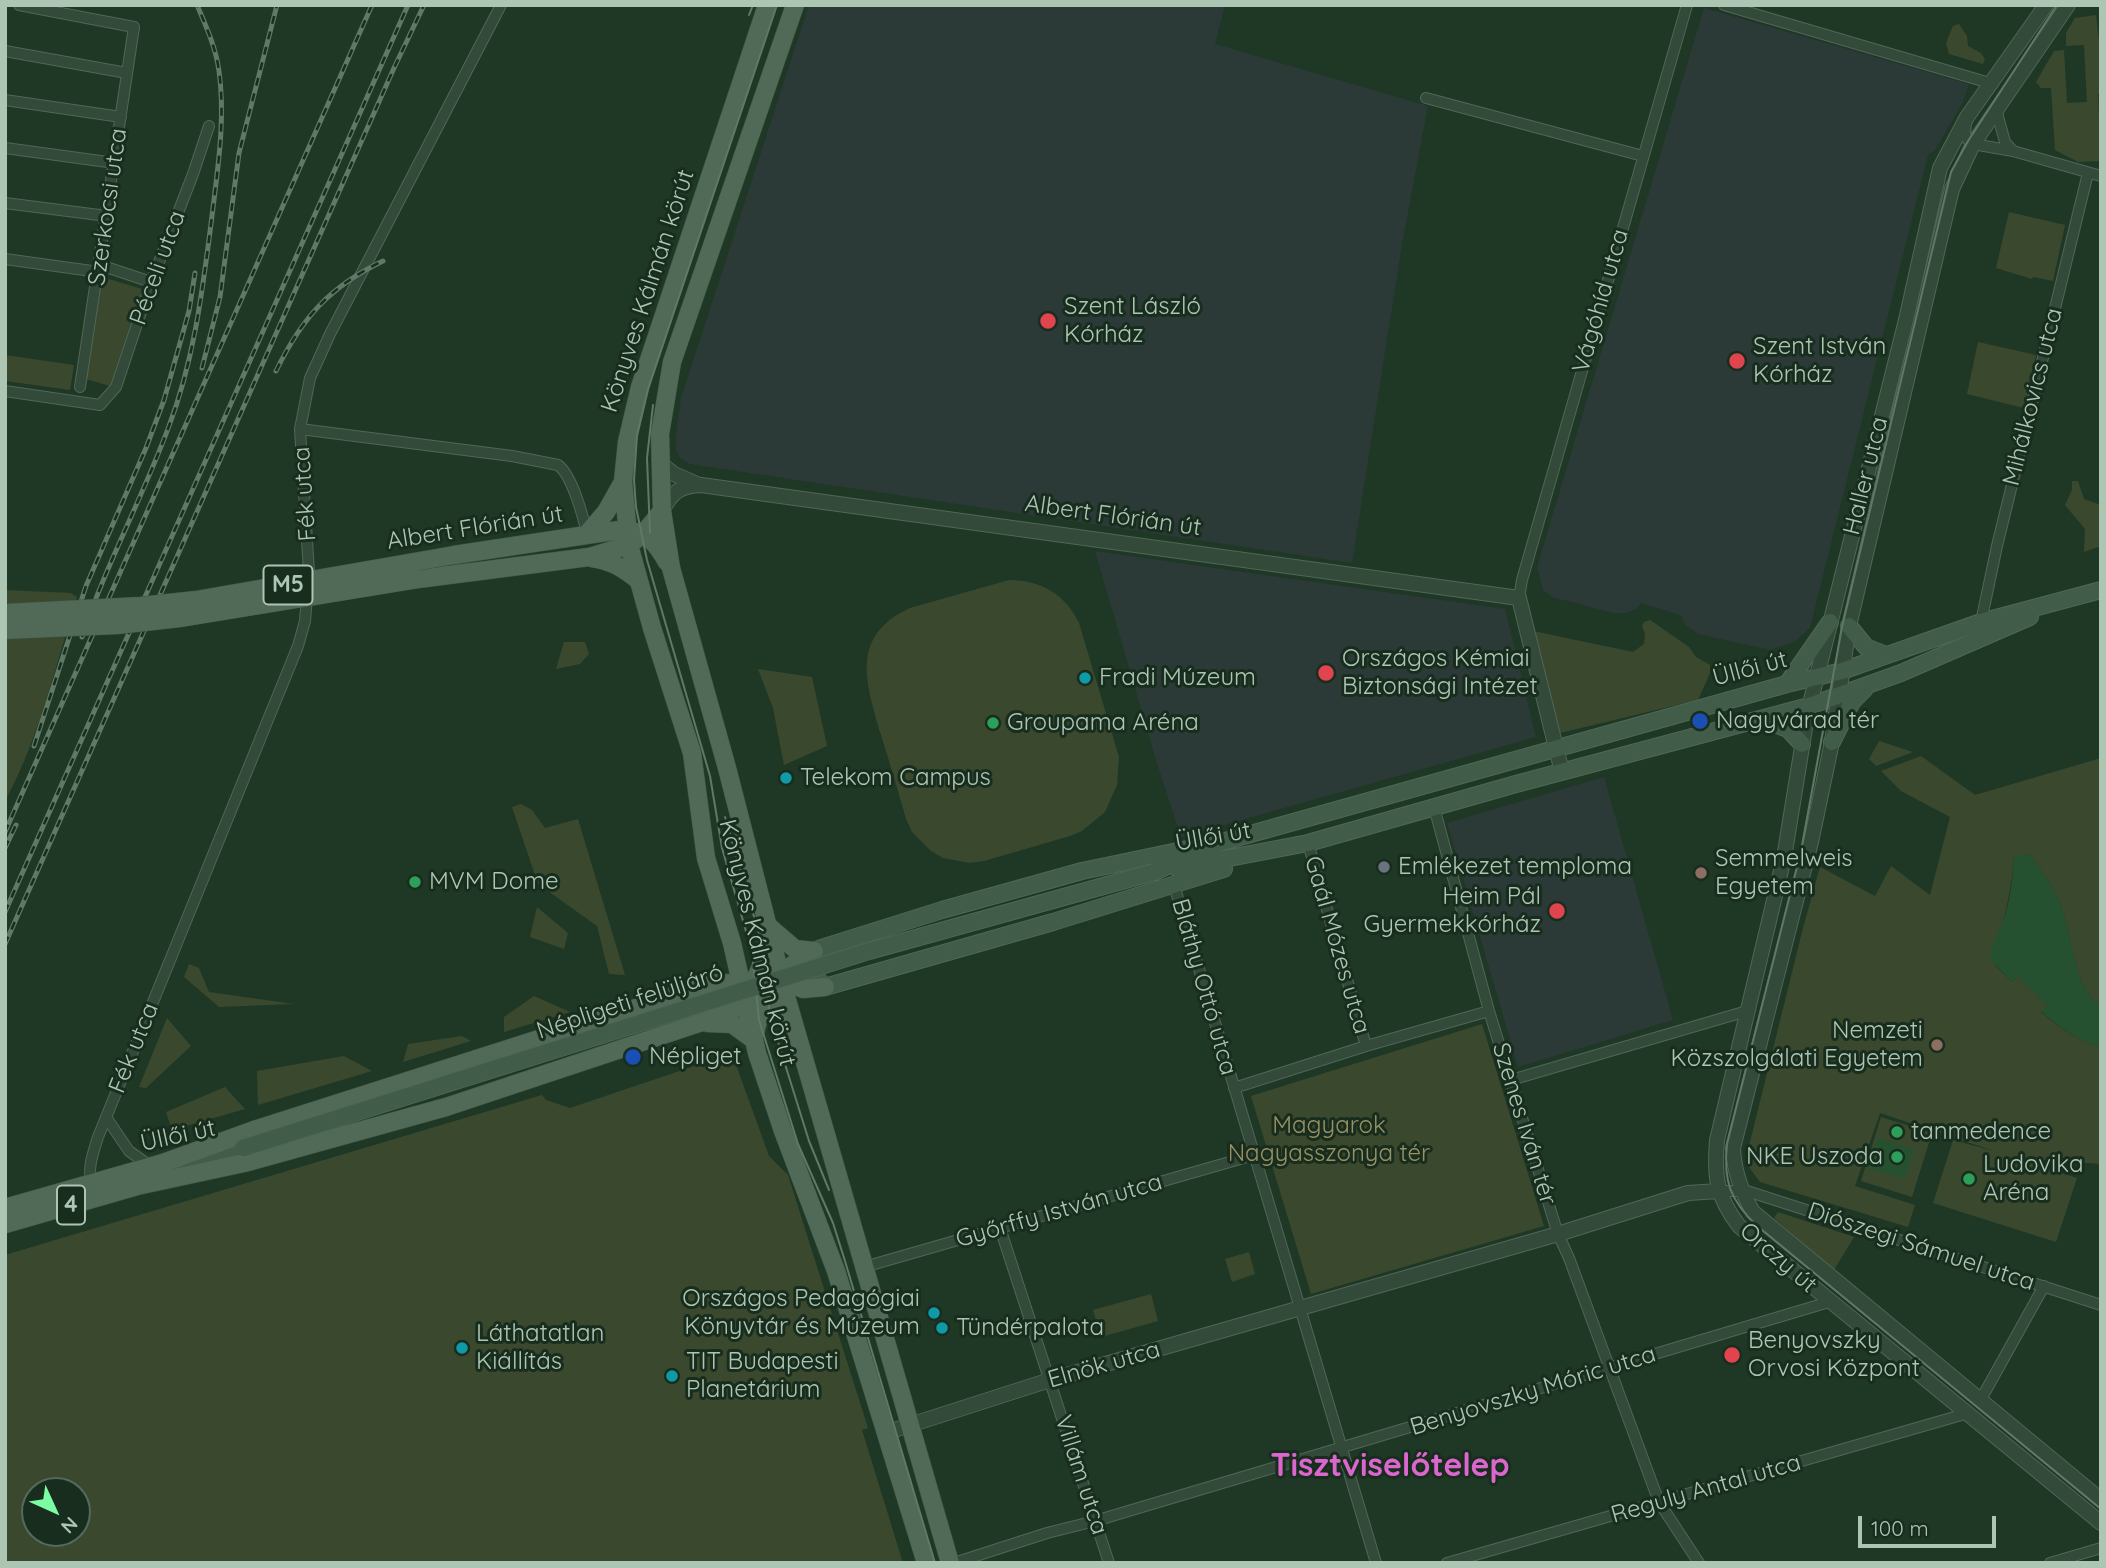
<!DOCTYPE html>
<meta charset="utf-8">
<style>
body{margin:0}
#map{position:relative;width:2106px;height:1568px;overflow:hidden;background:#1f3826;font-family:Quicksand,sans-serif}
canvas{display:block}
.frame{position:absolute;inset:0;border:7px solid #adc6b4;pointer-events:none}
.north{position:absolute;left:21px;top:1477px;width:70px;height:70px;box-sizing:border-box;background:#192d1e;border:2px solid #546a5a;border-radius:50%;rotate:135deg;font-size:19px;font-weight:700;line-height:28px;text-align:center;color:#adc6b4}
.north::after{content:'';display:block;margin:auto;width:24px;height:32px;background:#7cfca2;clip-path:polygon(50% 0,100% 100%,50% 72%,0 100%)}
.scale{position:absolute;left:1858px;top:1516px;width:138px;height:32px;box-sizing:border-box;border:4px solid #adc6b4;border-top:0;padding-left:9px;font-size:21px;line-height:24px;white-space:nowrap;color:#adc6b4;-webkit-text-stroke:5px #192d1e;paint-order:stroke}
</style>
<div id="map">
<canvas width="2106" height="1568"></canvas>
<div class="frame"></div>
<div class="north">N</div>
<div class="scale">100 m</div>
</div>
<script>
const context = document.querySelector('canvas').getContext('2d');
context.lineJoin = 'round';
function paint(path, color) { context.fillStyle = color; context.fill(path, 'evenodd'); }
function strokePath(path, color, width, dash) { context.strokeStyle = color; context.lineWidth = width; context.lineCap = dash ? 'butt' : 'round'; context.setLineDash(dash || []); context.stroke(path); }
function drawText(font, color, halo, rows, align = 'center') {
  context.font = font + ' Quicksand,sans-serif'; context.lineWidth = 6; context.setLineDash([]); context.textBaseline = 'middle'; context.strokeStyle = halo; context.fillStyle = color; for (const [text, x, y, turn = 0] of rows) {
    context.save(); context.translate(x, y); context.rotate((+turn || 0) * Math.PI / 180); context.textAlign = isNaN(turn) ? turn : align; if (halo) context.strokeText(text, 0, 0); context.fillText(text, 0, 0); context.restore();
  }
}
paint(new Path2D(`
 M 809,5 L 1225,5 L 1215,44 L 1428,106 L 1402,244 L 1352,563 L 690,464 L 680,458 L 676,450 L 676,434 L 681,398 Z
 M 1704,8 L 1969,84 L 1962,104 L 1935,150 L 1928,155 L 1810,628 L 1794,642 L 1770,650 L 1698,634 L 1686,625 L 1681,615 L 1641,603 L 1636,609 L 1626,613 L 1614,613 L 1552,597 L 1543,590 L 1537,567 Z
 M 1095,551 L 1505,609 L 1536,737 L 1181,837 L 1156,760 Z
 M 1604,777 L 1673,1020 L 1518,1067 L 1447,823 Z`), '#2b3a37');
paint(new Path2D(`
 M 2096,15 L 2101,58 L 2101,94 L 2098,94 L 2101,161 L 2078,162 L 2055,150 L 2051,88 L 2041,88 L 2036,82 L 2054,51 L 2064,50 L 2067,103 L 2087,102 L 2084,45 L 2066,46 L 2066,33 L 2075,18 Z
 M 1959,24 L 1967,36 L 1968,46 L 1981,53 L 1985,59 L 1983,64 L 1949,54 L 1946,43 L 1953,26 Z
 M 2009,212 L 2065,225 L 2053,281 L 2033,277 L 2032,279 L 1996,268 Z
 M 102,277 L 142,289 L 110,386 L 86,379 Z
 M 1978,342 L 2036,355 L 2024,408 L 1967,394 Z
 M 5,355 L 74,365 L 70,390 L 5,381 Z
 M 2072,481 L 2078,481 L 2084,499 L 2101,505 L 2101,546 L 2084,552 L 2085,529 L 2065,505 L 2072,490 Z
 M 1009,580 C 1041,580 1065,594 1079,623 L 1119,757 L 1117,785 L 1105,812 L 1082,831 L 1070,836 L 984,861 L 970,863 L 943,858 L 931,851 L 912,832 L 906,819 C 898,791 890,763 881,735 C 866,683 849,636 910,608 Z
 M 5,590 L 71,593 L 77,597 L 75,602 L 5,605 Z
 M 1650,620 L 1689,647 L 1696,657 L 1710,665 L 1710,673 L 1698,700 L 1560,733 L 1533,631 L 1633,652 L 1644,644 L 1645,634 L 1642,626 L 1644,622 Z
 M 66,634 C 49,691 33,750 5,801 L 5,638 Z
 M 564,642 L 585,642 L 589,654 L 580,664 L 556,669 Z
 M 758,669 L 812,677 L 827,746 L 784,765 L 773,708 Z
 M 1879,741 L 1913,752 L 1876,766 L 1869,759 Z
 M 1921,756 L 1975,795 L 2101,758 L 2101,1008 C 2072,983 2074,943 2062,909 C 2055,888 2042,870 2028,854 L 2014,857 C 2012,894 2000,928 1995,965 L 2012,982 L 2018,976 L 2047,1005 L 2041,1012 C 2059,1027 2077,1041 2101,1047 L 2101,1164 L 2014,1158 L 2077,1178 L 2056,1242 L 1933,1203 L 1953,1140 L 1997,1152 L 1880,1113 L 1855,1186 L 1915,1205 L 1908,1227 L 1760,1182 L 1745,1162 L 1803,928 L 1820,867 L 1875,896 L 1891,866 L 1930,895 L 1950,817 L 1901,791 L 1881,771 Z
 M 521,804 L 532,810 L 545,828 L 578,819 L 625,975 L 609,974 L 597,926 L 538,884 L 512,807 Z
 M 537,907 L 568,933 L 564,949 L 530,937 Z
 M 189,964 L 199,968 L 209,992 L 294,1004 L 219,1007 L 184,977 Z
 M 534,996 L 570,1012 L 504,1032 L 504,1017 Z
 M 167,1018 L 191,1046 L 146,1088 L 139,1087 Z
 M 1482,1024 L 1544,1226 L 1311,1294 L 1251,1096 Z
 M 462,1036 L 471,1041 L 403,1062 L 408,1044 Z
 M 731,1051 L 769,1156 L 788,1175 L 868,1428 L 862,1430 L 903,1563 L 5,1563 L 5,1255 L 542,1095 L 546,1100 L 570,1108 L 709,1061 ZM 35,1491 L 77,1491 L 77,1533 L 35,1533 Z
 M 344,1056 L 372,1071 L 258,1105 L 257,1071 Z
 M 225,1087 L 245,1109 L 172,1130 L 166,1112 Z
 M 1881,1117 L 1932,1133 L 1912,1197 L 1861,1181 Z
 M 1778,1212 L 1854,1237 L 1834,1270 L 1774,1218 Z
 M 1249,1252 L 1255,1274 L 1232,1282 L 1225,1259 Z
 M 1151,1294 L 1158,1321 L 1101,1337 L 1093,1310 Z`), '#3a492d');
paint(new Path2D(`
 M 2028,854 C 2042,870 2055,888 2062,909 C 2074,942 2072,983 2101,1008 L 2101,1047 C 2077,1041 2059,1027 2041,1011 L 2047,1005 L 2018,977 L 2012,982 L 1991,960 C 1989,944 2002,928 2006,912 C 2011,894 2013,875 2014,856 Z
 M 1878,1138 L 1914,1149 L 1905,1179 L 1868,1168 Z`), '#265131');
const minor = new Path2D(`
 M 19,5 L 134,27 L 80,387
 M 1724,5 L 1993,84
 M 5,51 L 127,73
 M 1426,98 L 1643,156
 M 5,100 L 121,117
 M 1996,109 L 2005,142 L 2013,151
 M 1966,123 L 1965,134 L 1967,139 L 1973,144 L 2013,151 L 2101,176
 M 5,148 L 115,163
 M 5,203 L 107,216
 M 5,259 L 99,272
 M 100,265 L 151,282
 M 5,391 L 100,405 L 116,387 L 149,288 L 193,174 L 209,126
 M 300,429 L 512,456 L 558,465 C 572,475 583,516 587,534
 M 1519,598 L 1522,580 L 1687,5
 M 1981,622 L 1997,546 L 2088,173
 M 1434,807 L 1489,1011 L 1558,1234 L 1569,1258 L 1659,1502 L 1699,1563
 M 1308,843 L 1366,1046
 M 1174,885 L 1376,1563
 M 1511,1080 L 1747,1011
 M 1234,1088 L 1366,1046 L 1489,1011
 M 106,1117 L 129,1151 L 150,1166
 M 93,1187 C 86,1171 93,1153 98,1137 L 298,646 L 305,621 L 309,572 L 300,429 L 310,378 L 330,334 L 501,5
 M 1719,1191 L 1747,1191 L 2101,1305
 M 1000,1228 L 1109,1563
 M 864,1267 L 1254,1155
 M 1980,1401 L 2044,1286
 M 954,1563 L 1047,1533 L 1095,1521 L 1829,1302
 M 1447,1563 L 1965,1414
 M 2050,1563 L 2101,1548`);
const tertiary = new Path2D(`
 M 2046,5 L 1967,117 L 1940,168 L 1906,320 L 1807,716 L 1784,858 L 1717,1140 C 1714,1176 1716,1196 1739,1226 L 2101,1523
 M 2068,5 L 1973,144 L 1952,189 L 1849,626 L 1832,742 L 1811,842 L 1733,1148 C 1734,1172 1741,1191 1753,1212 L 2101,1500
 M 660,463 L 674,474 L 697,484
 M 662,511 C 672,492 680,486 701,485 L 1519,598 L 1562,772
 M 885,1433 L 1050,1380 L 1558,1234 L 1688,1193 L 1719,1191`);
const secondary = new Path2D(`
 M 1849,626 L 1866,647 L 1886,655
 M 1787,684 L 1830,622
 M 1762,719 L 1788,729 L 1802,744
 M 1832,742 L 1852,702 L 1865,689
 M 1192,848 L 1082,871 L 942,910 L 821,948 L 814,951 C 811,968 812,975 825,987 L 1053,922 L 1224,869
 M 1177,868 L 1308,843 L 1516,784 L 1809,706 L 1901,673 L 2030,617
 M 1154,872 L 1222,842 L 1787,684 L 1842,671 L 1981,622 L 2101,590
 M 183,1170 L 243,1148`);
const primary = new Path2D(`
 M 767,5 L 640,387 L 627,442 L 623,481 L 629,545 L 652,628 L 692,753 L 706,858 L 732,943 L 757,1053 L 783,1131 L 836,1271 L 926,1563
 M 795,5 L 672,362 L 660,434 L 662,511 L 671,568 L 727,768 L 785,993 L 950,1563
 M 587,534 L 606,512 L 623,482
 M 454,555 L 626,529 C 650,536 655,541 667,562
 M 592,558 C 612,561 623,568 638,580
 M 418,579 L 589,557 L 629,545 L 643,534 L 662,511
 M 767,925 L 795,949 L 814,951
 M 775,976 L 803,989 L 825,987
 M 707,1023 L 732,1024 L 754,1040
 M 755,1033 C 766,987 774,975 814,951
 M 5,1208 L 163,1163 L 257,1129 L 711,984 C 746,979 769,994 791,1020
 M 5,1224 L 137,1186 L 244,1163 L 446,1107 L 702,1022 L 736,1008 L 741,1003 C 755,982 766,962 767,936`);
strokePath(minor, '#506757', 12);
strokePath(tertiary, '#506757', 16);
strokePath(secondary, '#506757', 18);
strokePath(primary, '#3f5545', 19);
strokePath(minor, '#334939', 10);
strokePath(tertiary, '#334939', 14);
strokePath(secondary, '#415c49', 16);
strokePath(primary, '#516957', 18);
strokePath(new Path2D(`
 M 777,5 L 648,389 L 637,435 L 634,480 L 636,507 L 647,560 L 710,776 L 722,848 L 752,952 L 759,1020 L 798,1144 L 833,1223 L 845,1261 L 935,1563
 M 2057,5 L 1968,141 L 1951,172 L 1842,627 L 1801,851 L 1727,1144 C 1723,1181 1730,1200 1757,1226 L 2101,1509
 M 749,15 L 753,5
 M 650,533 L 647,458 L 653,405
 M 725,817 L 762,944 L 770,1016 L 809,1141 L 829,1190`), '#5e7965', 2);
const rail = new Path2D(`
 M 202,368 L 220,297 L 239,153 L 277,5
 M 276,371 C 302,318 329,287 383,261
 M 82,637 C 106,564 143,497 169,426 C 194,360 202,293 211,224 C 217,173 226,121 219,71 C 216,48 206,26 197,5
 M 34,746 L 86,586 L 146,448 L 164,400 L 189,311 L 195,273
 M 5,832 L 372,5
 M 5,848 L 16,825
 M 5,912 L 408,5
 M 5,944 L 394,68 L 424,5`);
strokePath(rail, '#5e7965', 5);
strokePath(rail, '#192d1e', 2.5, [8]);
const secondaryBridge = new Path2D(`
 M 243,1148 L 869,951 L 1154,872`);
const primaryBridge = new Path2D(`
 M 5,613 L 141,606 L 196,600 L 454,555
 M 5,630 L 117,625 L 180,618 L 418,579`);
strokePath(secondaryBridge, '#506757', 18, []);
strokePath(primaryBridge, '#3f5545', 19, []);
strokePath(secondaryBridge, '#415c49', 16);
strokePath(primaryBridge, '#516957', 18);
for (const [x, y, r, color] of [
 [1048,321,9,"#e0444e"],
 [1737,361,9,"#e0444e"],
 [1326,673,9,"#e0444e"],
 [1085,678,7,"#0f9aa8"],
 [1700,721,9,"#1a4fb4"],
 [993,723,7,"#2e9e5b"],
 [786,778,7,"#0f9aa8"],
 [1384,867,7,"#6b7280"],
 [1701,873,7,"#8d6e63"],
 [415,882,7,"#2e9e5b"],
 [1557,911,9,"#e0444e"],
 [1937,1045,7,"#8d6e63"],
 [633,1057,9,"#1a4fb4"],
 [1897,1132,7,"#2e9e5b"],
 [1897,1157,7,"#2e9e5b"],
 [1969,1179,7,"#2e9e5b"],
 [934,1313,7,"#0f9aa8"],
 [942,1328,7,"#0f9aa8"],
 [462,1348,7,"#0f9aa8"],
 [1732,1355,9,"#e0444e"],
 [672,1376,7,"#0f9aa8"]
]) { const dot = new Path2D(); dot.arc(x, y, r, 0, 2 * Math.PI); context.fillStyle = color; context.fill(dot); strokePath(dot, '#192d1e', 2.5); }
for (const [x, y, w] of [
 [288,585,49],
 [71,1205,28]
]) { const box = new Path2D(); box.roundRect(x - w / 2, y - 19.5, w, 39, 5); context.fillStyle = '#192d1e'; context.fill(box); strokePath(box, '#adc6b4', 2); }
drawText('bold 23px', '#adc6b4', null, [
 ["M5",288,585],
 ["4",71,1205]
]);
drawText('24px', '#adc6b4', '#192d1e', [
 ["Szerkocsi utca",108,207,-82],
 ["Péceli utca",158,268,-70],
 ["Könyves Kálmán körút",648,291,-72],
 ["Vágóhíd utca",1601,301,-74],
 ["Mihálkovics utca",2033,397,-76],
 ["Haller utca",1866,476,-76],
 ["Fék utca",305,494,-94],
 ["Albert Flórián út",1113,516,8],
 ["Albert Flórián út",475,528,-9],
 ["Üllői út",1750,669,-15],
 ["Üllői út",1213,837,-10],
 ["Könyves Kálmán körút",757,943,76],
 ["Gaál Mózes utca",1337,945,74],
 ["Bláthy Ottó utca",1204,987,74],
 ["Népligeti felüljáró",630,1002,-18],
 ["Fék utca",134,1048,-68],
 ["Szenes Iván tér",1524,1124,73],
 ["Üllői út",178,1136,-12],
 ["Győrffy István utca",1059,1211,-16],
 ["Diószegi Sámuel utca",1921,1247,18],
 ["Orczy út",1778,1258,41],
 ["Elnök utca",1104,1365,-16],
 ["Benyovszky Móric utca",1533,1391,-17],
 ["Villám utca",1081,1475,72],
 ["Reguly Antal utca",1706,1489,-16]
]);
drawText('24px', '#adc6b4', '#192d1e', [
 ["Szent László",1064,307],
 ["Kórház",1064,335],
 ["Szent István",1753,347],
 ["Kórház",1753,375],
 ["Országos Kémiai",1342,659],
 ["Biztonsági Intézet",1342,687],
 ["Fradi Múzeum",1099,678],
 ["Nagyvárad tér",1716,721],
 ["Groupama Aréna",1007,723],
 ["Telekom Campus",800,778],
 ["Semmelweis",1715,859],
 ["Egyetem",1715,887],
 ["Emlékezet temploma",1398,867],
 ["MVM Dome",429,882],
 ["Heim Pál",1541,897,"right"],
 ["Gyermekkórház",1541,925,"right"],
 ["Nemzeti",1923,1031,"right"],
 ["Közszolgálati Egyetem",1923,1059,"right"],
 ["Népliget",649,1057],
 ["tanmedence",1911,1132],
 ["NKE Uszoda",1883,1157,"right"],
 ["Ludovika",1983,1165],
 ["Aréna",1983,1193],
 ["Országos Pedagógiai",920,1299,"right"],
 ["Könyvtár és Múzeum",920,1327,"right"],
 ["Tündérpalota",956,1328],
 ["Láthatatlan",476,1334],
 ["Kiállítás",476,1362],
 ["Benyovszky",1748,1341],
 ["Orvosi Központ",1748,1369],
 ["TIT Budapesti",686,1362],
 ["Planetárium",686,1390]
], 'left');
drawText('24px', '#979264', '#192d1e', [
 ["Magyarok",1329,1126],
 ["Nagyasszonya tér",1329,1154]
]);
drawText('bold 32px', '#db67ce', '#192d1e', [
 ["Tisztviselőtelep",1390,1466]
]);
</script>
